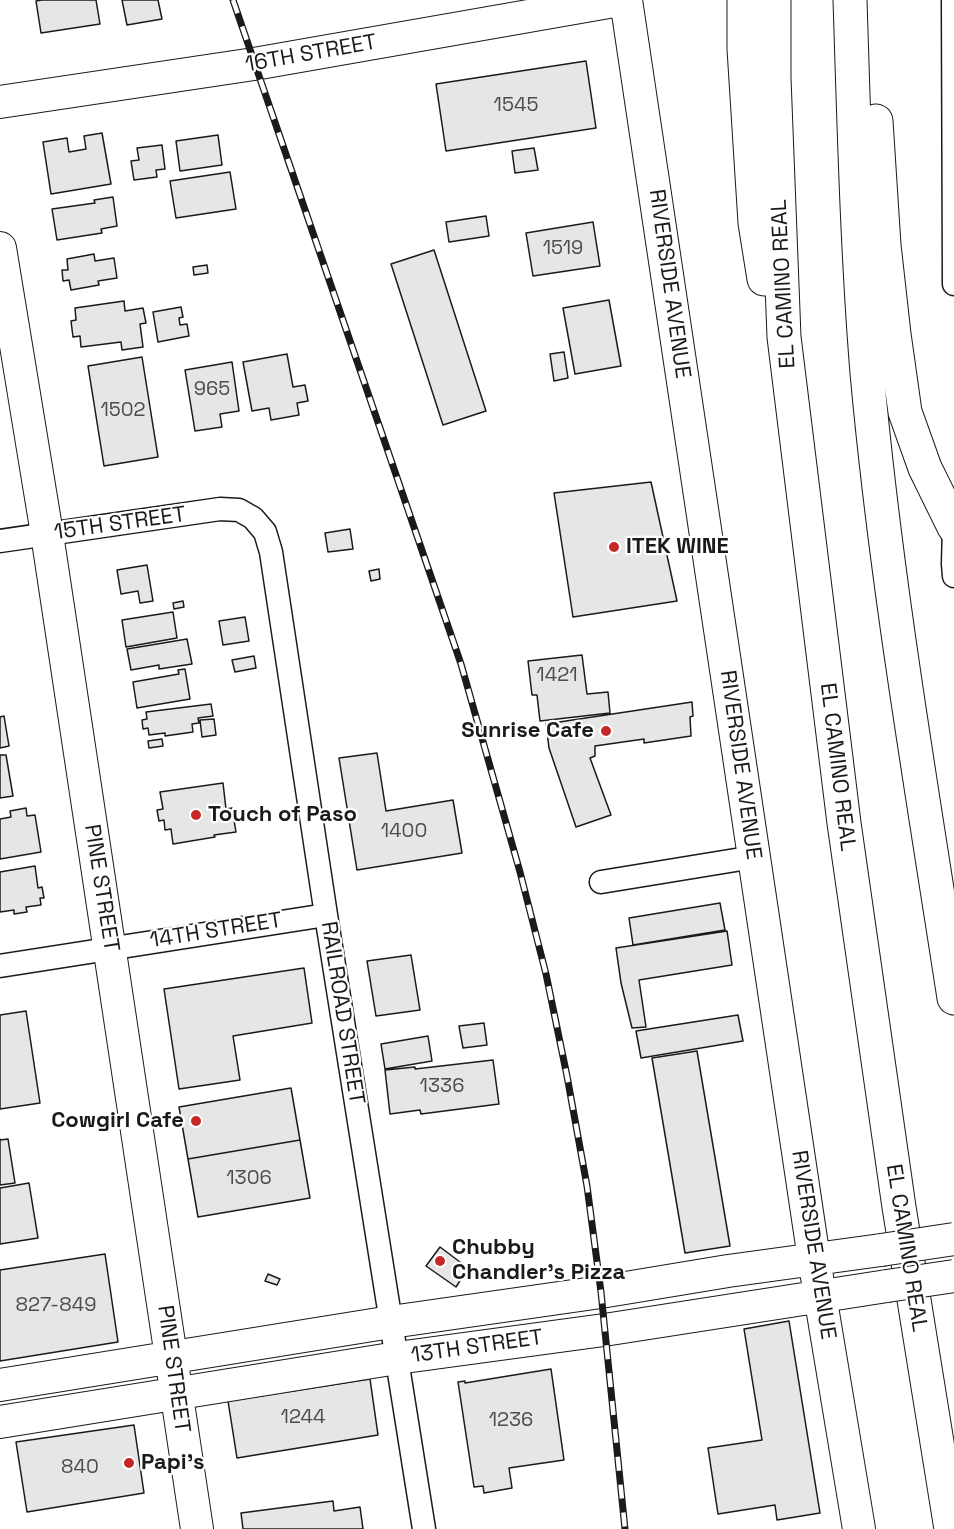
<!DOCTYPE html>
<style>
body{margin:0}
canvas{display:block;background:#fff}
</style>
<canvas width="954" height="1529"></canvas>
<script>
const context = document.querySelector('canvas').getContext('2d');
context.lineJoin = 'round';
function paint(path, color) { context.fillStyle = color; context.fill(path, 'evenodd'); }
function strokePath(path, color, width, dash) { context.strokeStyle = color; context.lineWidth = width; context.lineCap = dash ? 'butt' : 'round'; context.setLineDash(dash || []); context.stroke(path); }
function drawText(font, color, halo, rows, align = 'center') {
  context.font = font + ' "Space Grotesk",sans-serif'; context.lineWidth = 4.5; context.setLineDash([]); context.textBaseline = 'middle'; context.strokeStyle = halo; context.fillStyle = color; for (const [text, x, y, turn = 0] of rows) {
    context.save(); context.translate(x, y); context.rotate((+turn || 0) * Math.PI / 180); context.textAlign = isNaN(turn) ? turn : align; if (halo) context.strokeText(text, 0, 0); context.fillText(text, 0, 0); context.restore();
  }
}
const building = new Path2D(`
 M 42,0 L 96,0 L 100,24 L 41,33 L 36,1 Z
 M 122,0 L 158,0 L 162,19 L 127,25 Z
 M 586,61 L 596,128 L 446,151 L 436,84 Z
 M 102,133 L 111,184 L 51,194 L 43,142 L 67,138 L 69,152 L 86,149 L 84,136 Z
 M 218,135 L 222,165 L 180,171 L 176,141 Z
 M 162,145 L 165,169 L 156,170 L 157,177 L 134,180 L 131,161 L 139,160 L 137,148 Z
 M 534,148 L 538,170 L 515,173 L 512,151 Z
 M 230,172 L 236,209 L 176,218 L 170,181 Z
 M 113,197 L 117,226 L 101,229 L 102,233 L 57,240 L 52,209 L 95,203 L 94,200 Z
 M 486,216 L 489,236 L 449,242 L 446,222 Z
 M 593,222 L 600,266 L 533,276 L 526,233 Z
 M 434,250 L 486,411 L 443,425 L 391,264 Z
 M 94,254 L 95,261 L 114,258 L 117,278 L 98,281 L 99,285 L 71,290 L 69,280 L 63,281 L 62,270 L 68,270 L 67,259 Z
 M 207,265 L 208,273 L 194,275 L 193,267 Z
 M 609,300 L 621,366 L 575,374 L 563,308 Z
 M 124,301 L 125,311 L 143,308 L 146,323 L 140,324 L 143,347 L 122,350 L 121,342 L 81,347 L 80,336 L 73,337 L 71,321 L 76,320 L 75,308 Z
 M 181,307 L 183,317 L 179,318 L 180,325 L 187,324 L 189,336 L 158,342 L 153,312 Z
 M 564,352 L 568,378 L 554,381 L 550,354 Z
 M 287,354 L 293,387 L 305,385 L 308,401 L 297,403 L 299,415 L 271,420 L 269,408 L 252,411 L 243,362 Z
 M 142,357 L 158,457 L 104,466 L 88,366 Z
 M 232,362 L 239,411 L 220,414 L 222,427 L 195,431 L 185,370 Z
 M 651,482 L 677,601 L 573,617 L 554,493 Z
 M 350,529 L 353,549 L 328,552 L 325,533 Z
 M 147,565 L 153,601 L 140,603 L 138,591 L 121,594 L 117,570 Z
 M 379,569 L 380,579 L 371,581 L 369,571 Z
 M 183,601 L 184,607 L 174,609 L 173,603 Z
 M 173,612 L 177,638 L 126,647 L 122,620 Z
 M 245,617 L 249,641 L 223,645 L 219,621 Z
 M 187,639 L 192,664 L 159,669 L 159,665 L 131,670 L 127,649 Z
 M 582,655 L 587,694 L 608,692 L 610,713 L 540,721 L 537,695 L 532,695 L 528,661 Z
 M 254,656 L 256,668 L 235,672 L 232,660 Z
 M 185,669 L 190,699 L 137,708 L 133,682 L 179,674 L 178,670 Z
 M 692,702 L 693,716 L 690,717 L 691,736 L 644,743 L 644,739 L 595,746 L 595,756 L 590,758 L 611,815 L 576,827 L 549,748 L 546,724 Z
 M 211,704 L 213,716 L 198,718 L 199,723 L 192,724 L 193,732 L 165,736 L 165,733 L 149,735 L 148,728 L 143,729 L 142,720 L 147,719 L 146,712 Z
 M 4,716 L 9,746 L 0,748 L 0,717 Z
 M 214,719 L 216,735 L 202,737 L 200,720 Z
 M 162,739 L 163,746 L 149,748 L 148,741 Z
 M 377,753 L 386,811 L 453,800 L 462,853 L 357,870 L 339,758 Z
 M 0,755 L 6,755 L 13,796 L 0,798 Z
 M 223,783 L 226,809 L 232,808 L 236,832 L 214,835 L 215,837 L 173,844 L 171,829 L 165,830 L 164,820 L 159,821 L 157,810 L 163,809 L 160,792 Z
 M 26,808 L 27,816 L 35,815 L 41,852 L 0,859 L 0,819 L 11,817 L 10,811 Z
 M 35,866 L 38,888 L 42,887 L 44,898 L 40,898 L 41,905 L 26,907 L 27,912 L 14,914 L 14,910 L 0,912 L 0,872 Z
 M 720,903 L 725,930 L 633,945 L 629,918 Z
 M 727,931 L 732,965 L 639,980 L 646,1027 L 632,1028 L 621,983 L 616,948 Z
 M 411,955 L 420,1010 L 376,1016 L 367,961 Z
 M 304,968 L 312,1023 L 233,1036 L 240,1080 L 179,1089 L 164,989 Z
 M 26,1011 L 40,1103 L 0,1109 L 0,1015 Z
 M 738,1015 L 743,1041 L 641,1058 L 636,1031 Z
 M 484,1023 L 487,1045 L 463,1048 L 459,1026 Z
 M 428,1036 L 432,1061 L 385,1069 L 381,1044 Z
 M 697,1051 L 730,1246 L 685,1253 L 652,1058 Z
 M 493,1060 L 499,1104 L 421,1114 L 420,1110 L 390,1114 L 385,1070 L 415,1067 L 415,1069 Z
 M 291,1088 L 300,1140 L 188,1159 L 179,1107 Z
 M 0,1139 L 0,1140 L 8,1139 L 15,1183 L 0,1185 Z
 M 300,1140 L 310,1198 L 198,1217 L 188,1159 Z
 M 29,1183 L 38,1238 L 0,1244 L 0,1188 Z
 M 440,1247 L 468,1268 L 456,1287 L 426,1266 Z
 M 105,1254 L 118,1342 L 0,1361 L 0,1270 Z
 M 268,1274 L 280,1279 L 277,1285 L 265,1281 Z
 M 789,1321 L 820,1513 L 777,1520 L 775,1505 L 718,1514 L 708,1448 L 762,1440 L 744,1329 Z
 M 551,1369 L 564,1460 L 509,1468 L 512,1488 L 484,1493 L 483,1486 L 474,1487 L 458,1382 L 465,1381 L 465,1383 Z
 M 370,1379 L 378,1435 L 237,1458 L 228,1401 Z
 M 134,1425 L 144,1493 L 27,1512 L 16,1442 Z
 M 333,1501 L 334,1511 L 360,1507 L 363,1529 L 243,1529 L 241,1513 Z`);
paint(building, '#e6e6e6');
strokePath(building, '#1a1a1a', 1.5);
const street = new Path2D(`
 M 953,0 L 954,284
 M 954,527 L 953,564 L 954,576
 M 0,541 L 220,509 L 239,510 L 253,518 L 265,532 L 271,552 L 326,915 L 424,1529
 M 601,882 L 754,857
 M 0,966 L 326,915`);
const secondary = new Path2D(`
 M 626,0 L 814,1259 L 859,1529
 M 0,102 L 254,64 L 620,0
 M 0,248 L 47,534 L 197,1529
 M 0,1385 L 391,1322 L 601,1292 L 728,1271 L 881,1250
 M 0,1422 L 397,1358 L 604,1330 L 887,1286`);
const highway = new Path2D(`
 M 744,0 L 744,49 L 755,223 L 764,279
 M 774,0 L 774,78 L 784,337 L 844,823 L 899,1207 L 951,1529
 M 850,0 C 854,124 857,249 867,373 C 886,582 922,790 954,998
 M 876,121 L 884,245 L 894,334 L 905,412 L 925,468 L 954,527`);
strokePath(street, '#1a1a1a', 25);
strokePath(secondary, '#1a1a1a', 34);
strokePath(highway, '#1a1a1a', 35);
strokePath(street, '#fff', 22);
strokePath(secondary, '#fff', 32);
strokePath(highway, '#fff', 33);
const rail = new Path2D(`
 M 233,0 L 461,664 L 520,872 L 546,974 L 567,1076 L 587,1186 L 601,1292 L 625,1529`);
strokePath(rail, '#1a1a1a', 7);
strokePath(rail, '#fff', 4.5, [14]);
const secondaryBridge = new Path2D(`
 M 881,1250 L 954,1239
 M 887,1286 L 954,1276`);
strokePath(secondaryBridge, '#1a1a1a', 34, []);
strokePath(secondaryBridge, '#fff', 32);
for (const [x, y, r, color] of [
 [614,547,6,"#c62828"],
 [606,731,6,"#c62828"],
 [196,815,6,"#c62828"],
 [196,1121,6,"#c62828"],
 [440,1261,6,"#c62828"],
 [129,1463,6,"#c62828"]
]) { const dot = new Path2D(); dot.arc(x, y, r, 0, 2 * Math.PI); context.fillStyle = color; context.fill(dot); strokePath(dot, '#fff', 2); }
drawText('20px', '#4d4d4d', null, [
 ["1545",516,106],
 ["1519",563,249],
 ["965",212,390],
 ["1502",123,411],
 ["1421",557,676],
 ["1400",404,832],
 ["1336",442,1087],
 ["1306",249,1179],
 ["827-849",56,1306],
 ["1244",303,1418],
 ["1236",511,1421],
 ["840",80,1468]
]);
drawText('22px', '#1a1a1a', '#fff', [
 ["16TH STREET",311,54,-10],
 ["RIVERSIDE AVENUE",669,284,82],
 ["EL CAMINO REAL",784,284,-93],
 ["15TH STREET",120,524,-8],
 ["RIVERSIDE AVENUE",740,765,82],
 ["EL CAMINO REAL",837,767,83],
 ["PINE STREET",101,888,81],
 ["14TH STREET",216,931,-9],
 ["RAILROAD STREET",342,1013,81],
 ["RIVERSIDE AVENUE",813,1245,81],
 ["EL CAMINO REAL",906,1248,81],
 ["13TH STREET",477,1347,-8],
 ["PINE STREET",173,1369,82]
]);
drawText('bold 22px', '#1a1a1a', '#fff', [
 ["ITEK WINE",626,547],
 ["Sunrise Cafe",594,731,"right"],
 ["Touch of Paso",208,815],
 ["Cowgirl Cafe",184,1121,"right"],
 ["Chubby",452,1248],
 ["Chandler's Pizza",452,1273],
 ["Papi's",141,1463]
], 'left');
</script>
